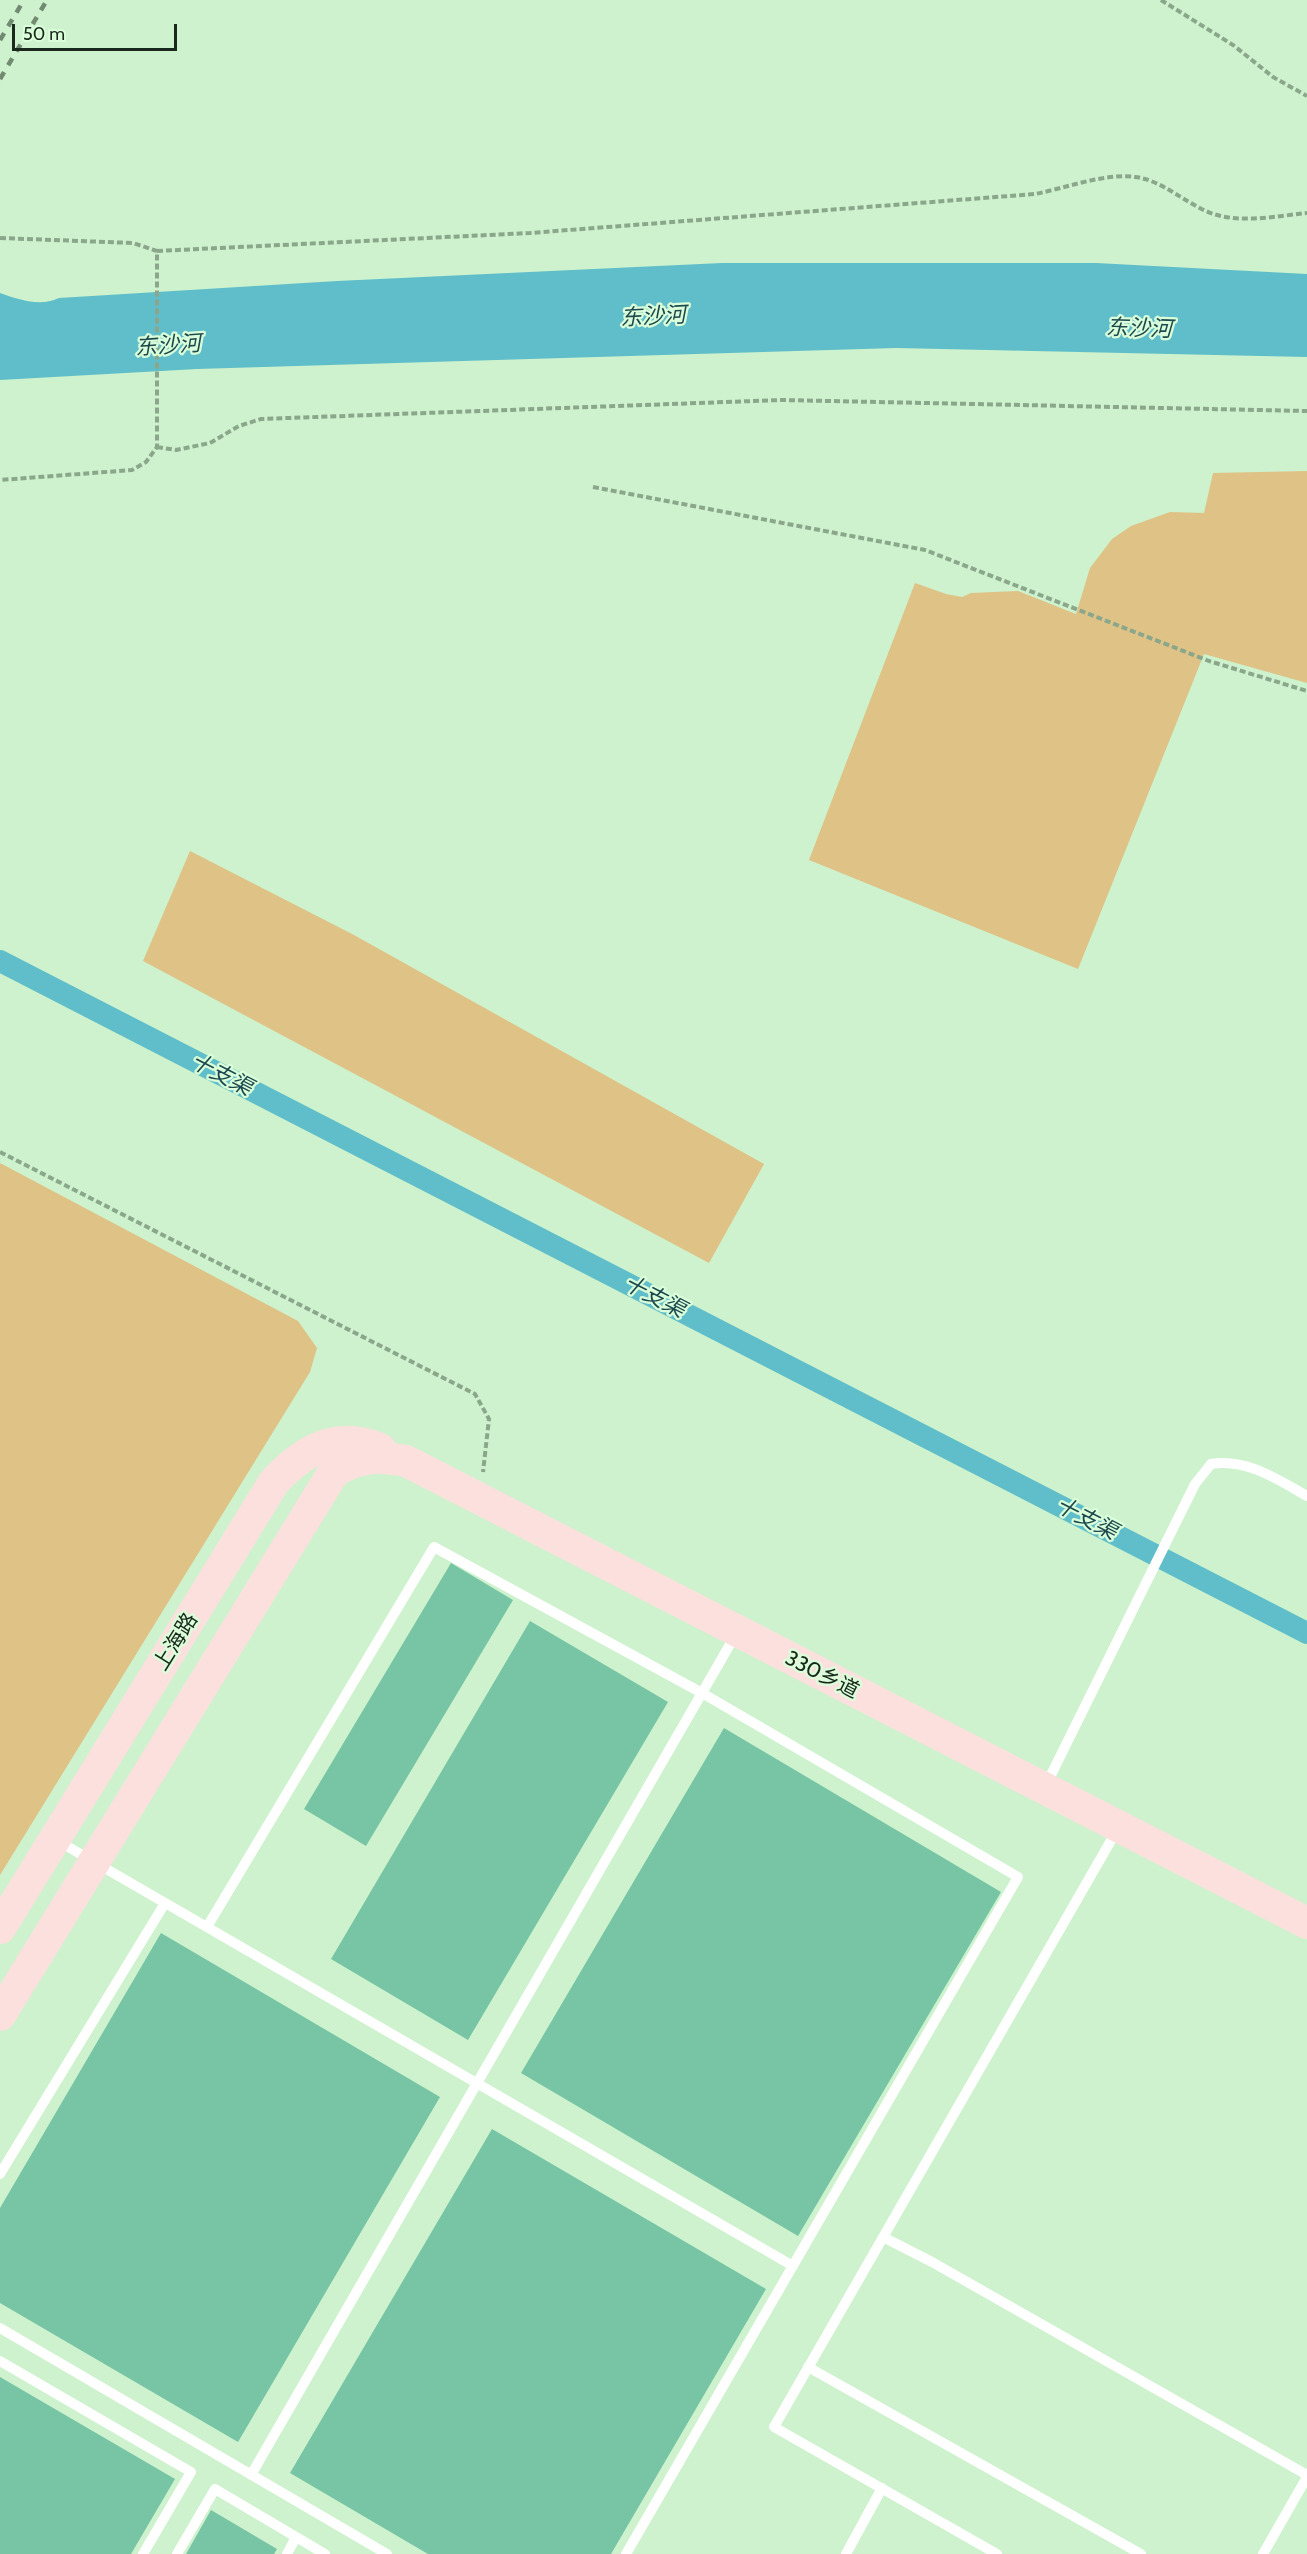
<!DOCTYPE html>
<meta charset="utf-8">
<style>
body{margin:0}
#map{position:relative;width:1307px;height:2554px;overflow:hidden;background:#cdf2cd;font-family:Cabin,sans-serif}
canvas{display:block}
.scale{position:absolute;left:12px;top:24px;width:165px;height:27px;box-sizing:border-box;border:3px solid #1a281b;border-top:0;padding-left:8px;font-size:18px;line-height:21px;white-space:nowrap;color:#1a281b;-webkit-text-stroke:4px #daffda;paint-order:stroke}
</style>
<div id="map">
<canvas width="1307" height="2554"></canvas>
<div class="scale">50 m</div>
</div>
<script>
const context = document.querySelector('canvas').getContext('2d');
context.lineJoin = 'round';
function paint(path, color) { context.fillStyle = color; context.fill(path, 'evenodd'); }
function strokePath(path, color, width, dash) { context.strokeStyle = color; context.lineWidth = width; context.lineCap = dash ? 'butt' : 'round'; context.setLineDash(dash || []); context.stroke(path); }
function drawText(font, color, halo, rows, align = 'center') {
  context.font = font + ' Cabin,"Noto Sans SC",sans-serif'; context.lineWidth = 4.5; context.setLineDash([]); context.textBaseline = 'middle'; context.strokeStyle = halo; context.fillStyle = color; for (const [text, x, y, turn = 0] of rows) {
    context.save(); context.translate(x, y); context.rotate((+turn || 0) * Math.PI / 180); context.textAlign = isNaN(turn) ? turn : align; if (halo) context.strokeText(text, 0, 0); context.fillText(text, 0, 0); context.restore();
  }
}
paint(new Path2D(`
 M 1307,471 L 1307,683 L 1204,654 L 1078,969 L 809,860 L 915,583 L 946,594 L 962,597 L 971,593 L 1018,591 L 1076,614 L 1090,568 L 1112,539 L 1131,526 L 1170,512 L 1204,513 L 1213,473 Z
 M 190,851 L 354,935 L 764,1164 L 709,1263 L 143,961 Z
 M 0,1163 L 298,1321 L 317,1348 L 310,1372 L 0,1875 Z`), '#dfc285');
paint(new Path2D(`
 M 722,263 L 1096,263 L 1307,274 L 1307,357 L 896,348 L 197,369 L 0,380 L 0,293 C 20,300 40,307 59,298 L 337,281 Z`), '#5fbec9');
strokePath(new Path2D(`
 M 0,961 L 1307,1633`), '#5fbec9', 22);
paint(new Path2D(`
 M 451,1563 L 513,1600 L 366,1846 L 304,1809 Z
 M 530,1621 L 668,1702 L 468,2040 L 331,1959 Z
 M 724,1728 L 1001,1892 L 798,2236 L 521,2073 Z
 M 161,1933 L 440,2097 L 238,2442 L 0,2303 L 0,2208 Z
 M 492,2129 L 766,2289 L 611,2554 L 428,2554 L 290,2473 Z
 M 0,2377 L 175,2479 L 131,2554 L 0,2554 Z
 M 211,2510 L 277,2549 L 274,2554 L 186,2554 Z`), '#77c5a4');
strokePath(new Path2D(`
 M 1161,0 L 1233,45 L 1273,77 L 1307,96
 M 0,238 L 133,243 L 157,251 L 157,447 L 146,462 L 132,470 L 0,480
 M 157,251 L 530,233 L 1035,194 C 1066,188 1104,173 1135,177 C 1161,180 1183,201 1206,211 C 1236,225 1276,216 1307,213
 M 157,447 L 176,450 L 210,443 L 239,426 L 261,419 L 781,400 L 1307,411
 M 593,487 L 925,550 L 1209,661 L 1307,691
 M 0,1152 L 475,1394 L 489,1419 L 483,1472`), '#8ba78b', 4, [6, 3]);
strokePath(new Path2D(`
 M 1045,1787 L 1195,1484 L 1211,1464 C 1246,1458 1277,1479 1307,1496
 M 58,1841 L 793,2266
 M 207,1927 L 434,1547 L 702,1693 L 1018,1877 L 626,2554
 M 0,2174 L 165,1903
 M 883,2237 L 932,2262 L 1307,2475
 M 0,2328 L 387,2554
 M 0,2361 L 191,2472 L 143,2554
 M 808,2367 L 1141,2554
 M 251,2475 L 736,1634
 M 177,2554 L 215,2489 L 325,2554
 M 287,2554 L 296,2537
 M 846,2554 L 882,2488
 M 997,2554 L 774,2427 L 1117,1830
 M 1263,2554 L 1307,2477`), '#fff', 10);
strokePath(new Path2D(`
 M 0,1928 L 274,1482 C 303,1451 336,1430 380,1449
 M 0,2015 L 333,1473 C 355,1456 380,1456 406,1461 L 1307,1923`), '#fce0dd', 32);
strokePath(new Path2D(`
 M 0,40 L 24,0
 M 0,79 L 47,0`), '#718a71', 4.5, [8, 8]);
drawText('21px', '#1a281b', '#daffda', [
 ["上海路",176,1642,-58],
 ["330乡道",822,1675,27]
]);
drawText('italic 22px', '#1e4a4f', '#daffda', [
 ["东沙河",653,317,-3],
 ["东沙河",1139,329,2],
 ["东沙河",168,346,-4],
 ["十支渠",221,1075,27],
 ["十支渠",654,1297,27],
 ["十支渠",1086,1519,27]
]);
</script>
